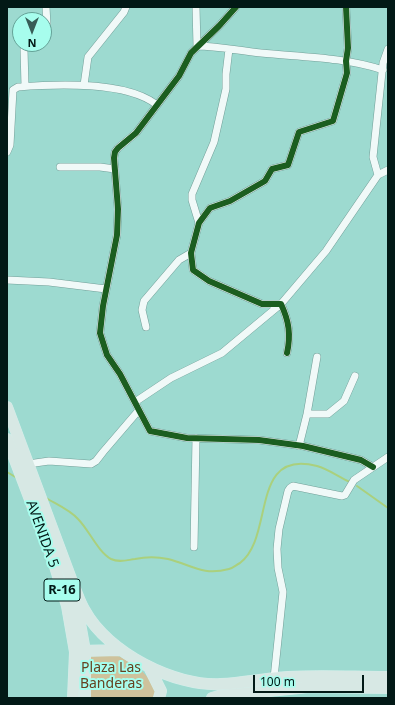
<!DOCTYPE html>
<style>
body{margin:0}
#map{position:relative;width:395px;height:705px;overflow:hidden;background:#9ddad0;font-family:"Noto Sans",sans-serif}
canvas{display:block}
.frame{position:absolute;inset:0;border:8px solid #021916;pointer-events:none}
.north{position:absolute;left:12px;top:12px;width:40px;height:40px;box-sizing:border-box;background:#a7fded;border:1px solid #65a297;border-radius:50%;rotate:180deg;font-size:11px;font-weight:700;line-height:16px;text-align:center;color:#021916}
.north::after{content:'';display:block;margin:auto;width:14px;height:18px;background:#385d57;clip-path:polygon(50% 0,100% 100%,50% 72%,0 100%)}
.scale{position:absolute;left:253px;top:675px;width:111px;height:18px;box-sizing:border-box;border:2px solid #021916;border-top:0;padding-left:5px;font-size:12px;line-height:14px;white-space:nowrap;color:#021916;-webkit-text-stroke:3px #a7fded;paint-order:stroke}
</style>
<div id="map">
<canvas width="395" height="705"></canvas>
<div class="frame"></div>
<div class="north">N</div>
<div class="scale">100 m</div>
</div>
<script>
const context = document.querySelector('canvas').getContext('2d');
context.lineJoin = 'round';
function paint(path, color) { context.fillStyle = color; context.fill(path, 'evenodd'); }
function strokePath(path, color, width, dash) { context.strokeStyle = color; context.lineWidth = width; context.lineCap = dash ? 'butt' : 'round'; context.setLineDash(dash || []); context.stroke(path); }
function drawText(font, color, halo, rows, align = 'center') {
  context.font = font + ' "Noto Sans",sans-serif'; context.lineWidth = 4; context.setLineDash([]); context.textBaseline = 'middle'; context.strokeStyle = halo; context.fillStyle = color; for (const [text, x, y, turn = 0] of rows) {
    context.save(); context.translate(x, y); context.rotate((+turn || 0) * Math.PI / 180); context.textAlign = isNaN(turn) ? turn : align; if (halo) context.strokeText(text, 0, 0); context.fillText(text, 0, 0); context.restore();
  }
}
paint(new Path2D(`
 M 90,654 C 98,654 110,652 118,656 C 132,661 159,681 155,698 L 90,698 Z`), '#cec29c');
strokePath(new Path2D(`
 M 7,472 L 17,478
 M 357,486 L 388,508
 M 46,498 C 56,504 70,510 78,519 C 89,530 98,552 111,559 C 119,563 127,560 135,559 C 145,557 158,557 168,559 C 192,565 202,576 229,569 C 233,568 236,565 240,563 C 275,537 249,448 317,466 C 328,469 339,477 350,482`), '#aad07d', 2);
const minor = new Path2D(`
 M 46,7 L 47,25
 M 196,7 L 197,46 C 218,46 239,51 261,53 C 301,57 344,57 383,70
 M 236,7 L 219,26 L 191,53 L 179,76 L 136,133 L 118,148 L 115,152 L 114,158 L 118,209 L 117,235 L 103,306 L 100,333 L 107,355 L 120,374 L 150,431 L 187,438 L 259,440 L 303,446 L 361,460 L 373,467
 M 24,49 L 25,86
 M 84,85 L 88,57 L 124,12 L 126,7
 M 7,152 L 10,145 L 13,90 L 18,87 C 55,84 127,81 157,105
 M 60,167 L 100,167 L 115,169
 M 378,175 L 373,157 L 383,63 L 388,49
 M 199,223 L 192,200 L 192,194 L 214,142 L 226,89 L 226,74 L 229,49
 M 7,280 L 49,282 L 106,289
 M 146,327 L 142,310 L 144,301 L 179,260 L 191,253
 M 287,353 C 291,335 289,321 281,304 L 262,304 L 209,281 L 193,270 L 191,253 L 199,223 L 210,208 L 230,201 L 265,181 L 272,169 L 288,165 L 299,132 L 333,121 L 347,73 L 346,61 L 348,48 L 346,7
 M 135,402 L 171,378 L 222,353 L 281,304 L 326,251 L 378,175 L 388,170
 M 307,414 L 317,357
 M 299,446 L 307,414 L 328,414 L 344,401 L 355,376
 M 28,464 L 49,461 L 91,464 L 96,461 L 103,452 L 139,410
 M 194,547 L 196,438
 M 274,678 L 283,592 L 278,568 L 277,549 L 279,529 L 288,491 L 290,488 L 293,486 L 342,496 L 345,495 L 354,480 L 388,457`);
const primary = new Path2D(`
 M 7,407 L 73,584 L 85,651 L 85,698
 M 7,439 L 53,560 L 67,606 L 75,652 L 73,698
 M 73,584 C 77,593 80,603 85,611 C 108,653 175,687 221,684 C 244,683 266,678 288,677 C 321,675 355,677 388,677
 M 79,651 L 120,650
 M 149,667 L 161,691 L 159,698
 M 212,698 L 219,696 L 309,687 L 388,688`);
strokePath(minor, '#729f98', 8);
strokePath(primary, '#d3eeea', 12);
strokePath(minor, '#f0f9f8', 7);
strokePath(primary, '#d7e8e4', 11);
strokePath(new Path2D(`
 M 236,7 L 219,26 L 191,53 L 179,76 L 136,133 L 118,148 L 115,152 L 114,158 L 118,209 L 117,235 L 103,306 L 100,333 L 107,355 L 120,374 L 150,431 L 187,438 L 259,440 L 303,446 L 361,460 L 373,467
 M 287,353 C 291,335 289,321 281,304 L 262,304 L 209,281 L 193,270 L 191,253 L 199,223 L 210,208 L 230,201 L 265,181 L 272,169 L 288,165 L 299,132 L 333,121 L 347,73 L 346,61 L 348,48 L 346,7`), '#1b5e20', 6);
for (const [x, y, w] of [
 [62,590,36]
]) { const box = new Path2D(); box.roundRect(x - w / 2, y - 11, w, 22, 3); context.fillStyle = '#a7fded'; context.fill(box); strokePath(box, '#021916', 1); }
drawText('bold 13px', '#021916', null, [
 ["R-16",62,590]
]);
drawText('14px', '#021916', '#a7fded', [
 ["AVENIDA 5",42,534,70]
]);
drawText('14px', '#664220', '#a7fded', [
 ["Plaza Las",111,668],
 ["Banderas",111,684]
]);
</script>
